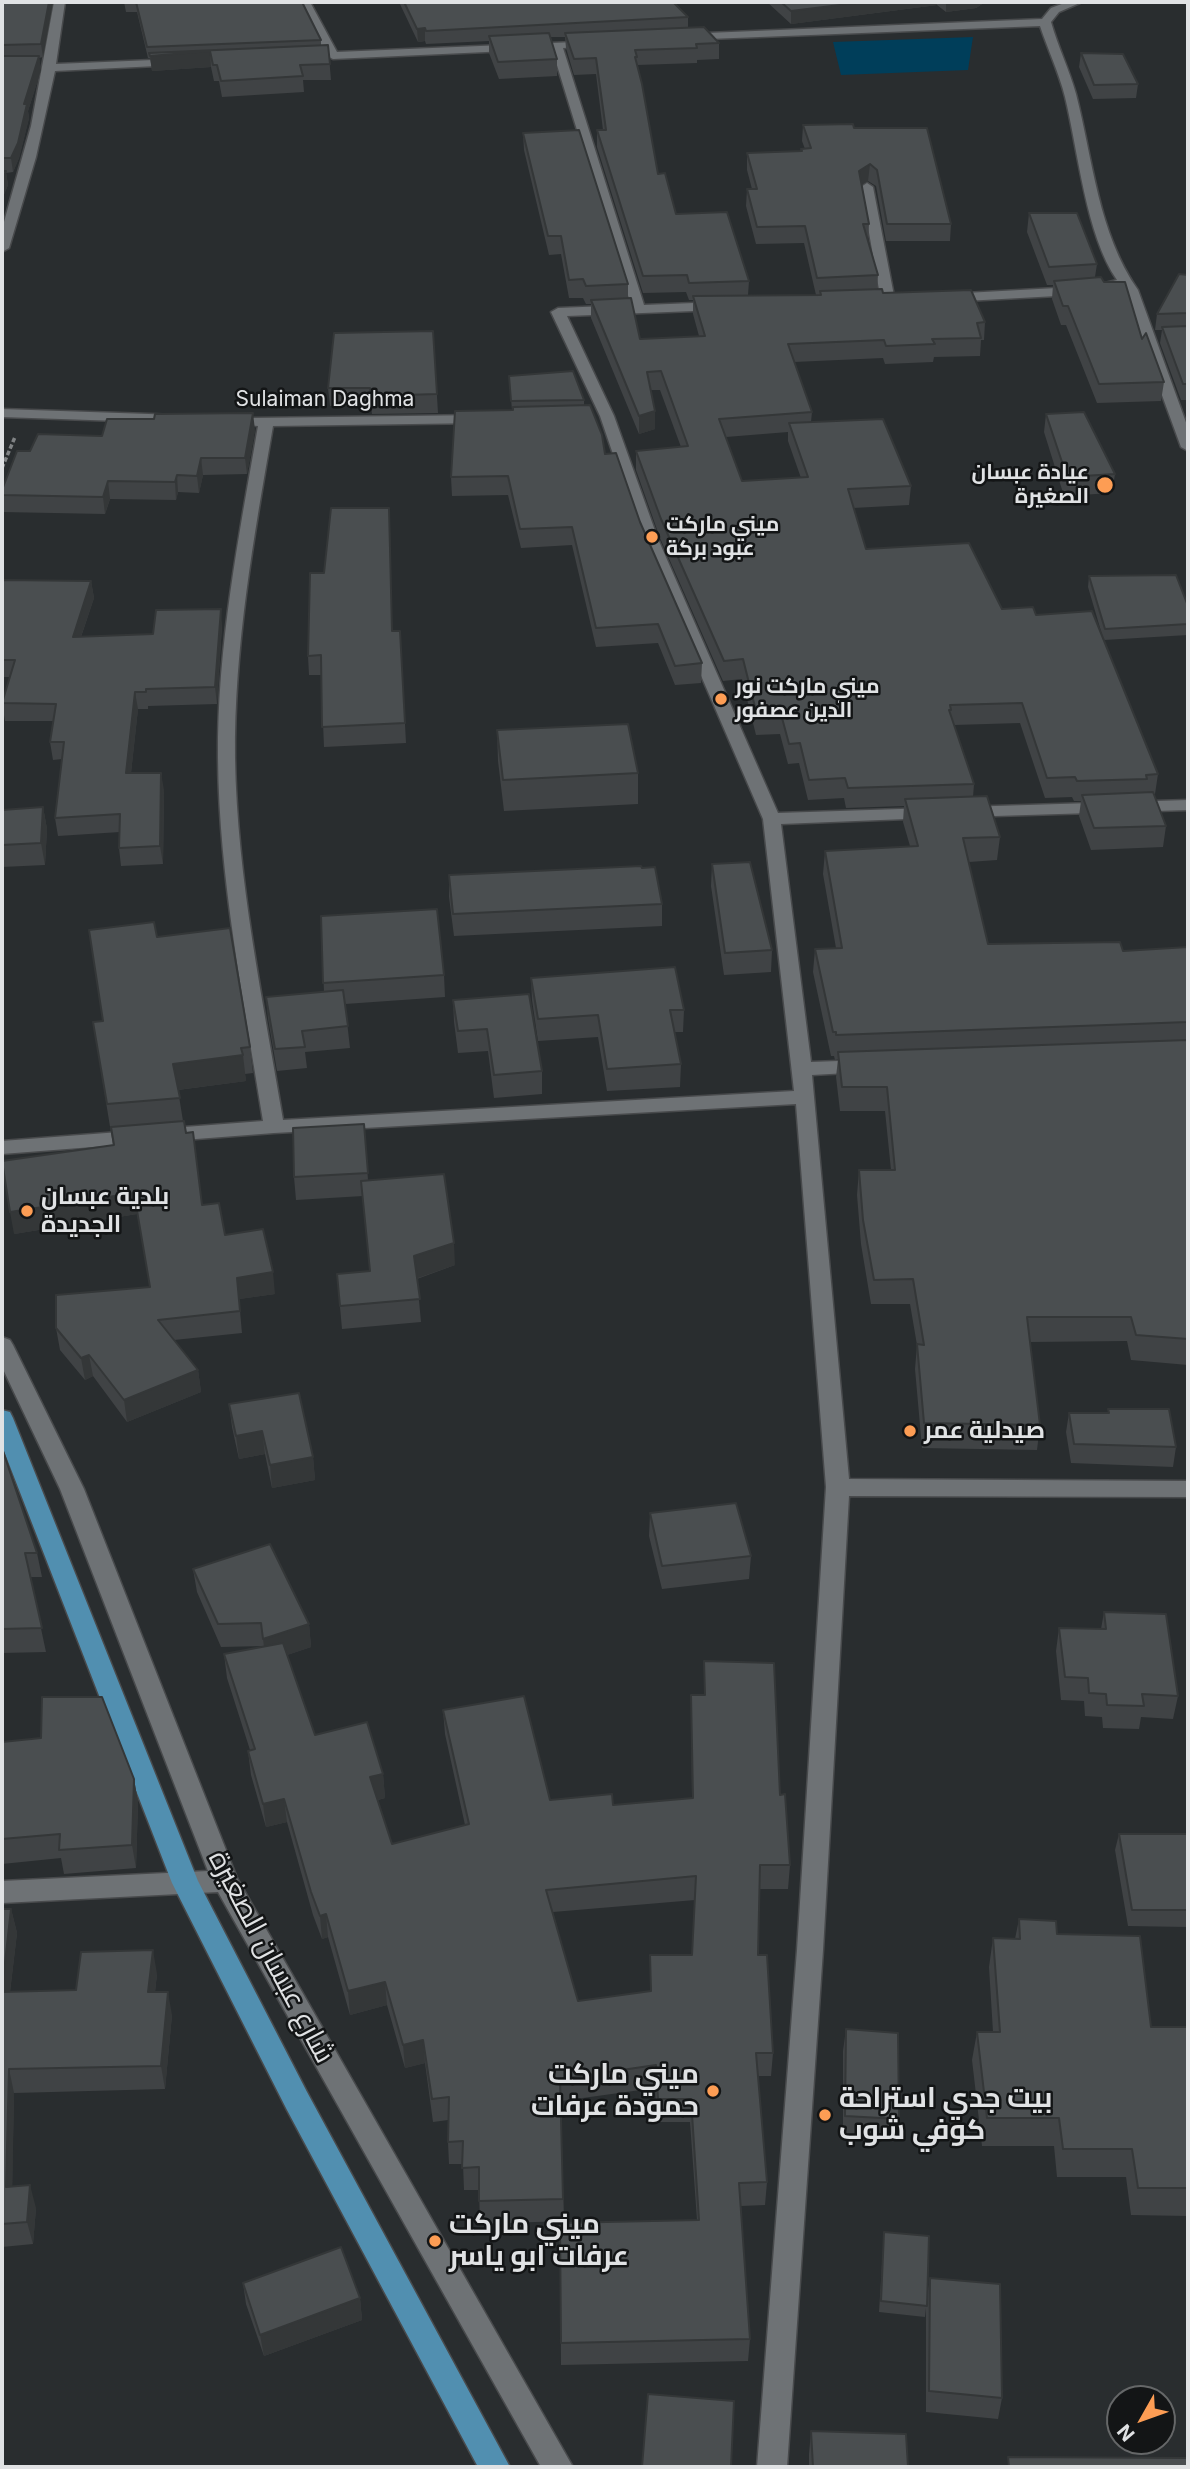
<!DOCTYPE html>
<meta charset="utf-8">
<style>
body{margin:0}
#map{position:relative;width:1190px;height:2469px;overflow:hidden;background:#292d2f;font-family:Inter,sans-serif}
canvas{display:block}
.frame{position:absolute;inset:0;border:4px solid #e0e2e4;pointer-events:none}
.north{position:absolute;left:1106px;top:2385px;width:70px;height:70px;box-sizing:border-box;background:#131516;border:2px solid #656768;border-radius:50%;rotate:230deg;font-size:19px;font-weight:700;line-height:28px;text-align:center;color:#e0e2e4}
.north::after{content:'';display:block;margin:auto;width:24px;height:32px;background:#fd9d54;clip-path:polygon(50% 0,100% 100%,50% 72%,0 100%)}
</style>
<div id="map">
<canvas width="1190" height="2469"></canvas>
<div class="frame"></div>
<div class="north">N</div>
</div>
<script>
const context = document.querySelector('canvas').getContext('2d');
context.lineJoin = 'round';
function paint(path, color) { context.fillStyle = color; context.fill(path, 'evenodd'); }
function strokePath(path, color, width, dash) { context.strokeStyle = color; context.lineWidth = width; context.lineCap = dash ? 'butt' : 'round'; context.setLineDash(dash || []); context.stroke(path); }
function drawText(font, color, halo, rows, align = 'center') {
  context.font = font + ' Inter,Cairo,sans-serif'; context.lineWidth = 5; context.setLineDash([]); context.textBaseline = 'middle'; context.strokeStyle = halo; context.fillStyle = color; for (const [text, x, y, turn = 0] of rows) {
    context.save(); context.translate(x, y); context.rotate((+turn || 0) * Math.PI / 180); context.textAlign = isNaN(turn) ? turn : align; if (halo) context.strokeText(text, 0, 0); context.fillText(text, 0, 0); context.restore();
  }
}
paint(new Path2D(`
 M 973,37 L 968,70 L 841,75 L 833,42 Z`), '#003e5a');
const minor = new Path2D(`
 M 54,2 L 65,2 L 56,64 L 177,59 L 183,62 L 177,65 L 55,71 L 36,157 L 9,248 L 2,252 L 2,229 L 31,126 Z
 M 299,2 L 310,2 L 337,52 L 599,41 L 599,45 L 595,46 L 563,48 L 644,305 L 719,302 L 726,306 L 719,310 L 567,316 L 614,416 L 658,539 L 778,813 L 931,808 L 940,813 L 931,818 L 781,824 L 811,1062 L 866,1060 L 873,1062 L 876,1066 L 873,1070 L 866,1072 L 812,1075 L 849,1479 L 1188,1481 L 1188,1497 L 849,1496 L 823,1950 L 787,2467 L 757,2467 L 797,1950 L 826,1487 L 796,1104 L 274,1133 L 2,1154 L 2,1141 L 263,1121 C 244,1001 219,880 218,758 C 217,646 239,536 258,426 L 247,425 L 245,422 L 252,418 L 482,415 L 489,419 L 482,423 L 273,426 C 254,536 234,646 235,758 C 237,879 263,1000 283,1120 L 794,1091 L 763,819 L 642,539 L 600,416 L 551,312 L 558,308 L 631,305 L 552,49 L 333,59 L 327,56 Z
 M 1067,2 L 1082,2 L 1059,12 L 1051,22 C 1058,47 1069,69 1076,94 C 1093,160 1098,233 1138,290 L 1188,428 L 1188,451 L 1181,447 L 1122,286 L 1093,294 L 947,302 L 940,298 L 947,294 L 1093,286 L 1117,280 C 1086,236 1078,150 1065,97 C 1059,73 1048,50 1040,26 L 683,40 L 677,37 L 683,34 L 1042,19 L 1051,8 Z
 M 867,183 L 873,187 L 895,301 L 888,305 L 881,301 L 861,187 Z
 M 2,409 L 178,415 L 185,419 L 178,423 L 2,417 Z
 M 1188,800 L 1188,810 L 963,817 L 954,812 L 963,807 Z
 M 2,1337 L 10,1340 L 13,1345 L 84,1489 L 237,1878 L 573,2467 L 541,2467 L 218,1892 L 2,1903 L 2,1881 L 208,1871 L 60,1489 L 2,1367 Z`);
const major = new Path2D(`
 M 2,1410 L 10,1412 L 13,1418 L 198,1881 L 307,2092 L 510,2467 L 478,2467 L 287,2110 L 172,1883 L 2,1446 Z`);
strokePath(minor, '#484a4c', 3);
strokePath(major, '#484a4c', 3);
strokePath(new Path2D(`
 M 2,468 L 15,437`), '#808385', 3.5, [4.5, 2.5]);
paint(minor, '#6e7275');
paint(major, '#518fb0');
paint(new Path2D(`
 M 2,2 L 53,2 L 43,57 L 39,58 L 41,70 L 28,111 L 29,118 L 19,158 L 13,172 L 6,173 L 8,185 L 2,199 Z
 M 124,2 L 302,2 L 321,40 L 321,45 L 328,45 L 331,80 L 303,80 L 304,92 L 222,97 L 219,81 L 214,81 L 211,67 L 152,71 L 150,58 L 148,58 L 137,12 L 126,12 Z
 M 399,2 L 673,2 L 688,17 L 688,28 L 719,43 L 719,59 L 697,60 L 697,63 L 637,65 L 658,174 L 676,214 L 749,281 L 748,295 L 816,295 L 804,243 L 756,244 L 746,206 L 747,189 L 752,189 L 747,170 L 747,153 L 800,151 L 801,149 L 805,149 L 802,141 L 803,125 L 854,128 L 951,224 L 950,241 L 886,241 L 876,186 L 868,181 L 862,185 L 869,224 L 868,240 L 878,275 L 877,289 L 883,293 L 985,322 L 984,340 L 981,340 L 980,356 L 934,357 L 933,362 L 885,364 L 883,358 L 794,362 L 812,412 L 811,422 L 911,486 L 909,505 L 853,508 L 866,549 L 1002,609 L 1036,615 L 1103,638 L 1088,587 L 1089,576 L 1188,606 L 1188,635 L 1104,640 L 1158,774 L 1155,794 L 1154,794 L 1166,826 L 1163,847 L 1091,850 L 1079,816 L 1081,801 L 1074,801 L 1072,797 L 1045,798 L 1020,723 L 954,725 L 974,784 L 973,797 L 1000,837 L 997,860 L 969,862 L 988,944 L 1123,951 L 1188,947 L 1188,1365 L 1131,1360 L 1127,1341 L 1030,1342 L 1040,1425 L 1037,1450 L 922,1448 L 915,1369 L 917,1345 L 910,1304 L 871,1304 L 861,1244 L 857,1195 L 859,1170 L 891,1170 L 885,1111 L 840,1111 L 836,1077 L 838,1059 L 835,1060 L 834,1056 L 831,1056 L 813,972 L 815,949 L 836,948 L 823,874 L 825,851 L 910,846 L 903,822 L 904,806 L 846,808 L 844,798 L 808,800 L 799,763 L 788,764 L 780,734 L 756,735 L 742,679 L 723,681 L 660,538 L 636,470 L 636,451 L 681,447 L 660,390 L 651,390 L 655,429 L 639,434 L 591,318 L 591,304 L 586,304 L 583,298 L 569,298 L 561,254 L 549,255 L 524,150 L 523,133 L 628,284 L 628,299 L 640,339 L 699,336 L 693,314 L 693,300 L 689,300 L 686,292 L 643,293 L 597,147 L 597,130 L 603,130 L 596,74 L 574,75 L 566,48 L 565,37 L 550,37 L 557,59 L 557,76 L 499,79 L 489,53 L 489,41 L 426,44 L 425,41 L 418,42 ZM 788,432 L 788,441 L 801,478 L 742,481 L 726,437 Z
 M 767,2 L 985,2 L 976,8 L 946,12 L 937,5 L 791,24 Z
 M 1081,53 L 1138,84 L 1136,98 L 1093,99 L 1079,67 Z
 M 1029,213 L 1097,264 L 1095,277 L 1104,282 L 1142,339 L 1164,382 L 1161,401 L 1097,403 L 1066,325 L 1061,325 L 1052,299 L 1053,285 L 1047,285 L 1027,232 Z
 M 1188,275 L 1188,404 L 1186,400 L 1181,400 L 1160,343 L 1162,330 L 1155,330 L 1157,314 Z
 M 433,331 L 438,413 L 372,414 L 371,406 L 330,406 L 328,388 Z
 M 509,376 L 584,400 L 584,405 L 605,454 L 640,522 L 702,663 L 701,683 L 675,685 L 658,643 L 596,647 L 572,545 L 521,548 L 508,495 L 452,496 L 451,477 L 512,410 Z
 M 1046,414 L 1115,474 L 1112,493 L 1064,496 L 1044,432 Z
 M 255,430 L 247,474 L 203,475 L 199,493 L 178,492 L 176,500 L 110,499 L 105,514 L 2,512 L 2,490 L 30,451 L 102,436 Z
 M 390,527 L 392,631 L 400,631 L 406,743 L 324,747 L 321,675 L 309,675 L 308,656 L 324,573 Z
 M 2,580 L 91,581 L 94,598 L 81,637 L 153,634 L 222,625 L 217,704 L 148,706 L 148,709 L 138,709 L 131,773 L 164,790 L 163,864 L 121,866 L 119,848 L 120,832 L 58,836 L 55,818 L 62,759 L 53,760 L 50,742 L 54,721 L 5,721 L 2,703 L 10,677 L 2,677 Z
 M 497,730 L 638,773 L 638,804 L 504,811 L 498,761 Z
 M 43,807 L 47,829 L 45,865 L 2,867 L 2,810 Z
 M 712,864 L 772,950 L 771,972 L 724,975 L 711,886 Z
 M 642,868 L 662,904 L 662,926 L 454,936 L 449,897 L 449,875 Z
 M 321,916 L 444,975 L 445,997 L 345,1004 L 350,1048 L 305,1052 L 307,1068 L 277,1071 L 268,1018 L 266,997 L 324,992 Z
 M 157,937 L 250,1047 L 253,1073 L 245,1074 L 246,1081 L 178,1090 L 183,1121 L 202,1205 L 225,1235 L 275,1294 L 239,1299 L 242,1333 L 174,1340 L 198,1370 L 201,1392 L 127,1422 L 93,1376 L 85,1380 L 60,1350 L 56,1328 L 150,1287 L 137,1214 L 14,1234 L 113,1145 L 93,1022 L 102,1021 Z
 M 531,978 L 684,1010 L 683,1032 L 674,1032 L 681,1064 L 680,1087 L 607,1091 L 598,1037 L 538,1041 L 532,1000 Z
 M 453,1000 L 542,1071 L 542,1094 L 494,1098 L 488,1051 L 458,1053 L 454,1022 Z
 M 364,1124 L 368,1180 L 455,1265 L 417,1279 L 421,1322 L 342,1329 L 337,1274 L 370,1271 L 363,1196 L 296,1200 L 294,1177 Z
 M 229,1404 L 313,1457 L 315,1480 L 272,1488 L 265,1454 L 239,1459 L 232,1427 Z
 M 1108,1409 L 1176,1447 L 1173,1467 L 1071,1463 L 1066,1432 L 1069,1413 L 1108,1413 Z
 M 2,1448 L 37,1553 L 42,1577 L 30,1577 L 46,1652 L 2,1653 Z
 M 650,1513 L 751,1556 L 749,1579 L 662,1589 L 649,1536 Z
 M 193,1569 L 309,1624 L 311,1647 L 287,1655 L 315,1735 L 383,1774 L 385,1798 L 378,1800 L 392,1844 L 465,1825 L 445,1734 L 443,1710 L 550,1800 L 613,1805 L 692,1798 L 691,1719 L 691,1695 L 704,1695 L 704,1661 L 780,1795 L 790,1865 L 788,1889 L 759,1889 L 758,1955 L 773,2053 L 771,2076 L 758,2076 L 767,2182 L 765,2205 L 741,2206 L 750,2339 L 748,2361 L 561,2365 L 560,2223 L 697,2220 L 690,2122 L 657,2122 L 655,2088 L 561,2101 L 564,2221 L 480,2224 L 479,2190 L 464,2190 L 463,2164 L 449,2164 L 448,2142 L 448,2120 L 433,2122 L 425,2063 L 405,2068 L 387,2005 L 350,2015 L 328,1937 L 322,1939 L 313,1915 L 287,1822 L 266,1827 L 251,1775 L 248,1751 L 250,1750 L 227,1678 L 224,1654 L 264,1646 L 221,1647 L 197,1592 ZM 695,1900 L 692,1955 L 650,1955 L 650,1991 L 578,2001 L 553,1912 Z
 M 1104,1612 L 1178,1696 L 1173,1719 L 1141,1717 L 1139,1729 L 1103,1728 L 1102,1717 L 1085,1716 L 1084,1701 L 1061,1700 L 1056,1651 L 1059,1628 L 1101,1629 Z
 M 2,1742 L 134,1779 L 138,1802 L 136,1868 L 64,1874 L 61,1858 L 2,1864 Z
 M 1119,1834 L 1188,1834 L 1188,1927 L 1128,1926 L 1115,1850 Z
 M 2,1909 L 11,1909 L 17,1933 L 10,1992 L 76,1990 L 157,1974 L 155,1992 L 172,2015 L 165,2089 L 14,2093 L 12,2186 L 36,2208 L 33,2244 L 2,2247 Z
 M 1019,1919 L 1057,1934 L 1151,2027 L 1188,2027 L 1188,2216 L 1131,2215 L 1126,2177 L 1057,2177 L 1054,2146 L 982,2146 L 972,2060 L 977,2032 L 993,2032 L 989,1967 L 993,1938 L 1015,1939 Z
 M 846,2029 L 899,2119 L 897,2141 L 843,2138 L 843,2051 Z
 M 884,2232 L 927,2296 L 930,2278 L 1002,2398 L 998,2419 L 926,2412 L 926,2308 L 925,2317 L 879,2312 Z
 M 243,2283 L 360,2298 L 362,2320 L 264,2356 L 246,2304 Z
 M 811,2431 L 908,2467 L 809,2467 L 809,2454 Z`), '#404345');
paint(new Path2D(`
 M 49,2 L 53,2 L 43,57 L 41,44 Z
 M 864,2 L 937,2 L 937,5 L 791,24 L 791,11 Z
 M 946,2 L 985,2 L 976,8 L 946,12 Z
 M 425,28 L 425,41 L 418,42 L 417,29 Z
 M 210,51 L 211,67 L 152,71 L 150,56 Z
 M 39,56 L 41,70 L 28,111 L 29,118 L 19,158 L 13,172 L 11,158 L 24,104 Z
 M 870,164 L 868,181 L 858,187 L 859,171 Z
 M 6,171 L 8,185 L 2,199 L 2,180 Z
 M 655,411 L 655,429 L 639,434 L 639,416 Z
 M 253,413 L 255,430 L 247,474 L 245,458 Z
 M 201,458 L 203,475 L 199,493 L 197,476 Z
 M 177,475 L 178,492 L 176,500 L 175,482 Z
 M 108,481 L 110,499 L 105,514 L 103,497 Z
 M 91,581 L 94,598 L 75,654 L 73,637 Z
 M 221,609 L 222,625 L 217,704 L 215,687 Z
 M 135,692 L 138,709 L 129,791 L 126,773 Z
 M 161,773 L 164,790 L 163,864 L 160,846 Z
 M 43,807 L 47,829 L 45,865 L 41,843 Z
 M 243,1055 L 246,1081 L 177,1090 L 173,1064 Z
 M 134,1193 L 137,1214 L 14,1234 L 10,1212 Z
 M 454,1243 L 455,1265 L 415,1279 L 414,1256 Z
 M 273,1272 L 275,1294 L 239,1299 L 242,1333 L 237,1278 Z
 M 89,1355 L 93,1376 L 85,1380 L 81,1358 Z
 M 198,1370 L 201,1392 L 127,1422 L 124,1400 Z
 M 262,1431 L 265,1454 L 239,1459 L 236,1436 Z
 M 313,1457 L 315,1480 L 272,1488 L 270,1465 Z
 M 309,1624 L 311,1647 L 266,1662 L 263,1639 Z
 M 383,1774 L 385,1798 L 372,1801 L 370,1777 Z
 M 134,1779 L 138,1802 L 136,1868 L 132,1845 Z
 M 284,1799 L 287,1822 L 266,1827 L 263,1804 Z
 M 11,1909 L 17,1933 L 7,2016 L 2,1994 L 2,1989 Z
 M 326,1914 L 328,1937 L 322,1939 L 320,1916 Z
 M 153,1950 L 157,1974 L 152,2016 L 148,1992 Z
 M 385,1982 L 387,2005 L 350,2015 L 348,1991 Z
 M 168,1992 L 172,2015 L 165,2089 L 161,2066 Z
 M 423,2040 L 425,2063 L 405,2068 L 403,2045 Z
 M 9,2069 L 14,2093 L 12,2210 L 6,2187 Z
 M 30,2185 L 36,2208 L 33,2244 L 27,2222 Z
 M 360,2298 L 362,2320 L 264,2356 L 260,2335 Z`), '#343738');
const building = new Path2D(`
 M 2,2 L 49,2 L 41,44 L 2,45 Z
 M 136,2 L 302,2 L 321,40 L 147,47 Z
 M 404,2 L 673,2 L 688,17 L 426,31 L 425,28 L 417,29 Z
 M 781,2 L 864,2 L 791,11 Z
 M 704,27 L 719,43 L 696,44 L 697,48 L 635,50 L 637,57 L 635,57 L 642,84 L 658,174 L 665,173 L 676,214 L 727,212 L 749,281 L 689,283 L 687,275 L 643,276 L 597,130 L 606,130 L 596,58 L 574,59 L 565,33 Z
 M 549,33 L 557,59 L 498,62 L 489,36 Z
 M 328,45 L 330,64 L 300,65 L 303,76 L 221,81 L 217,65 L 213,65 L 210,51 L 150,56 L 149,53 Z
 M 1081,53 L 1123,54 L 1138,84 L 1094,85 Z
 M 2,56 L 39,56 L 24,104 L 27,104 L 18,143 L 11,158 L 2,158 Z
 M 853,124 L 854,128 L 927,128 L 951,224 L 887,224 L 877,170 L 870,164 L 859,171 L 869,224 L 863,224 L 878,275 L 817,278 L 805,226 L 757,227 L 747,189 L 757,189 L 747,153 L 802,151 L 801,149 L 811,148 L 803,125 Z
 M 579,130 L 628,284 L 586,286 L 583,279 L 569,280 L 561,236 L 548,236 L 523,133 Z
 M 2,171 L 6,171 L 2,180 Z
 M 1029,213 L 1077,213 L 1097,264 L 1049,267 Z
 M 1179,274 L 1188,275 L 1188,313 L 1157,314 Z
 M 1101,277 L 1104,282 L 1125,282 L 1142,339 L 1146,333 L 1164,382 L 1099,384 L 1068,306 L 1063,306 L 1054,281 Z
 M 882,289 L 883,293 L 971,290 L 985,322 L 977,323 L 981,338 L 932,339 L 935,344 L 886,346 L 884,340 L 788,344 L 812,412 L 719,419 L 742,481 L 808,477 L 789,423 L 883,419 L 911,486 L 848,489 L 866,549 L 969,543 L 1002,609 L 1033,607 L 1036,615 L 1092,611 L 1158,774 L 1146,775 L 1147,779 L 1077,781 L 1075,777 L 1047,778 L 1022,703 L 950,705 L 951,710 L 949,710 L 974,784 L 848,788 L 845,778 L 809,780 L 800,743 L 789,744 L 781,714 L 757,715 L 743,659 L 724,661 L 661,519 L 636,451 L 688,446 L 661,371 L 647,372 L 655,411 L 639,416 L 591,300 L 631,298 L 640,339 L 705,336 L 693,296 L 821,295 L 820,291 Z
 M 1188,326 L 1188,384 L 1183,384 L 1162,327 Z
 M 433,331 L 437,394 L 371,396 L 370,388 L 328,388 L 334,333 Z
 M 573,371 L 584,400 L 511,401 L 509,376 Z
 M 590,405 L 602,435 L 605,454 L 616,453 L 640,522 L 702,663 L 675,666 L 658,624 L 596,628 L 572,527 L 520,529 L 508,476 L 451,477 L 455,411 L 513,410 L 513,407 Z
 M 1084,412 L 1115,474 L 1067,477 L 1046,414 Z
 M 253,413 L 245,458 L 201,458 L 197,476 L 177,475 L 175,482 L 108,481 L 103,497 L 2,495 L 2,490 L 17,451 L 30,451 L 38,434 L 102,436 L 107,419 L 154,419 L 155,414 Z
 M 331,508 L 389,508 L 392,631 L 400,631 L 405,723 L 322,727 L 321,655 L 308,656 L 310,573 L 324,573 Z
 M 1176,575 L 1188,606 L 1188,624 L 1105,629 L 1089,576 Z
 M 2,580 L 91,581 L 73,637 L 153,634 L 156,610 L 221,609 L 215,687 L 146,689 L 146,692 L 135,692 L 126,773 L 161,773 L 160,846 L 119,848 L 120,814 L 55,818 L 64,742 L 50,742 L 56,704 L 2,703 L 15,660 L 2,660 Z
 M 628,724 L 638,773 L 503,780 L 497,730 Z
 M 1153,792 L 1166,826 L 1094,828 L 1082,795 Z
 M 987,796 L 1000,837 L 963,838 L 988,944 L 1120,942 L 1123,951 L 1188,947 L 1188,1022 L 836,1035 L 836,1032 L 833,1032 L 815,949 L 842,948 L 825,851 L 918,846 L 905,799 Z
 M 43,807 L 41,843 L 2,845 L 2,810 Z
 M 750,862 L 772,950 L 725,953 L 712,864 Z
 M 641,866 L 642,868 L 655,867 L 662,904 L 453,914 L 449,875 Z
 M 437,909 L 444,975 L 323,983 L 321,916 Z
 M 154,922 L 157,937 L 230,928 L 250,1047 L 241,1048 L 243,1055 L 173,1064 L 180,1098 L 107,1104 L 93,1022 L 103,1021 L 89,930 Z
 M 675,967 L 684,1010 L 670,1010 L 681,1064 L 607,1069 L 598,1015 L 538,1019 L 531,978 Z
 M 343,990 L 348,1026 L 302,1031 L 305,1047 L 275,1049 L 266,997 Z
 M 529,994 L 542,1071 L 494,1075 L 487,1029 L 458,1031 L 453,1000 Z
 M 1188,1040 L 1188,1339 L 1136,1335 L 1131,1317 L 1027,1317 L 1040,1425 L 924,1423 L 917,1344 L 924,1345 L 913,1279 L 874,1280 L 863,1220 L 859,1170 L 895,1170 L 887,1087 L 842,1087 L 838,1052 Z
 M 184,1121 L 186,1133 L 193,1132 L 202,1205 L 219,1203 L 225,1235 L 263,1229 L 273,1272 L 237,1278 L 240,1311 L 158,1320 L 198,1370 L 124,1400 L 89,1355 L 81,1358 L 56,1328 L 56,1295 L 150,1287 L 134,1193 L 10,1212 L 2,1161 L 114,1145 L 111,1127 Z
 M 364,1124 L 368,1173 L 294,1177 L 293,1128 Z
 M 444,1174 L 454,1243 L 414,1256 L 420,1299 L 340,1306 L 337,1274 L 370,1271 L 361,1181 Z
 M 299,1393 L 313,1457 L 270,1465 L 262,1431 L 236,1436 L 229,1404 Z
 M 1108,1409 L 1169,1409 L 1176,1447 L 1074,1444 L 1069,1413 L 1109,1413 Z
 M 2,1448 L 37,1553 L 25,1553 L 42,1628 L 2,1629 Z
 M 736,1503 L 751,1556 L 662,1566 L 650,1513 Z
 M 270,1544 L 309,1624 L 263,1639 L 261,1623 L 218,1624 L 193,1569 Z
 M 1104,1612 L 1166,1614 L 1178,1696 L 1142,1694 L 1144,1706 L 1107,1705 L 1106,1694 L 1089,1693 L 1088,1678 L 1065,1677 L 1059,1628 L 1106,1629 Z
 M 283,1643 L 315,1735 L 367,1722 L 383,1774 L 370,1777 L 392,1844 L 469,1824 L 443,1710 L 524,1696 L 550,1800 L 612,1794 L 613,1805 L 693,1798 L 691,1695 L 705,1695 L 704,1661 L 774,1663 L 780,1795 L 785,1794 L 790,1865 L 760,1865 L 758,1955 L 767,1955 L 773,2053 L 756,2053 L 767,2182 L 739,2183 L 750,2339 L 561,2343 L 560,2223 L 699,2220 L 691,2099 L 658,2099 L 656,2065 L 560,2079 L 563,2199 L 479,2201 L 479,2167 L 462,2168 L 463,2141 L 448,2142 L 449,2097 L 432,2099 L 423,2040 L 403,2045 L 385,1982 L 348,1991 L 326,1914 L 320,1916 L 311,1892 L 284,1799 L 263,1804 L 248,1751 L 255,1749 L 224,1654 ZM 696,1876 L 692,1955 L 650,1955 L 651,1991 L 578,2001 L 546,1890 Z
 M 42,1697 L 102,1697 L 134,1779 L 132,1845 L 59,1850 L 60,1834 L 2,1839 L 2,1742 L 41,1738 Z
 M 1119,1834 L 1188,1834 L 1188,1910 L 1132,1910 Z
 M 2,1909 L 11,1909 L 2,1989 Z
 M 1019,1919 L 1056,1921 L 1057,1934 L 1140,1936 L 1151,2027 L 1188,2027 L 1188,2188 L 1138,2188 L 1132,2149 L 1063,2149 L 1059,2118 L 987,2118 L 977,2032 L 1000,2032 L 993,1938 L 1020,1939 Z
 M 153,1950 L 148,1992 L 168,1992 L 161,2066 L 9,2069 L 6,2187 L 30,2185 L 27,2222 L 2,2224 L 2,1992 L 76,1990 L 81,1952 Z
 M 846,2029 L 898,2033 L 899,2119 L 845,2116 Z
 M 884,2232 L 929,2236 L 927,2306 L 881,2301 Z
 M 341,2247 L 360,2298 L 260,2335 L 243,2283 Z
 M 930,2278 L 1000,2284 L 1002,2398 L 929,2391 Z
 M 648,2394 L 734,2401 L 731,2467 L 642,2467 Z
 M 811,2431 L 906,2434 L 908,2467 L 813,2467 Z
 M 1008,2457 L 1188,2458 L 1188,2467 L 1009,2467 Z`);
paint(building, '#4a4e50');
strokePath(building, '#343738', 2);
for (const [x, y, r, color] of [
 [1105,485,9,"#fd9d54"],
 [652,537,7,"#fd9d54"],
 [721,699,7,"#fd9d54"],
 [27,1211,7,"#fd9d54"],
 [910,1431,7,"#fd9d54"],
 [713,2091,7,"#fd9d54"],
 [825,2115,7,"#fd9d54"],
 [435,2241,7,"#fd9d54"]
]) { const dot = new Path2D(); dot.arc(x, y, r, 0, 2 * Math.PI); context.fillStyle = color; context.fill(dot); strokePath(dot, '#131516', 2.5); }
drawText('21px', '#e0e2e4', '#131516', [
 ["Sulaiman Daghma",325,400]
]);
drawText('bold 21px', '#e0e2e4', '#131516', [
 ["عيادة عبسان",1089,473,"right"],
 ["الصغيرة",1089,497,"right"],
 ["ميني ماركت",666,525],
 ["عبود بركة",666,549],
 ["ميني ماركت نور",735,687],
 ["الدين عصفور",735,711]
], 'left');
drawText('bold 24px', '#e0e2e4', '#131516', [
 ["بلدية عبسان",41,1197],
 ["الجديدة",41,1225],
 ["صيدلية عمر",924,1431]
], 'left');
drawText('28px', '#e0e2e4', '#131516', [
 ["شارع عبسان الصغيرة",271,1957,62]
]);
drawText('bold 28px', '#e0e2e4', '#131516', [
 ["ميني ماركت",699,2075,"right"],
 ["حمودة عرفات",699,2107,"right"],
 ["بيت جدي استراحة",839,2099],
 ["كوفي شوب",839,2131],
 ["ميني ماركت",449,2225],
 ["عرفات ابو ياسر",449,2257]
], 'left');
</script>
